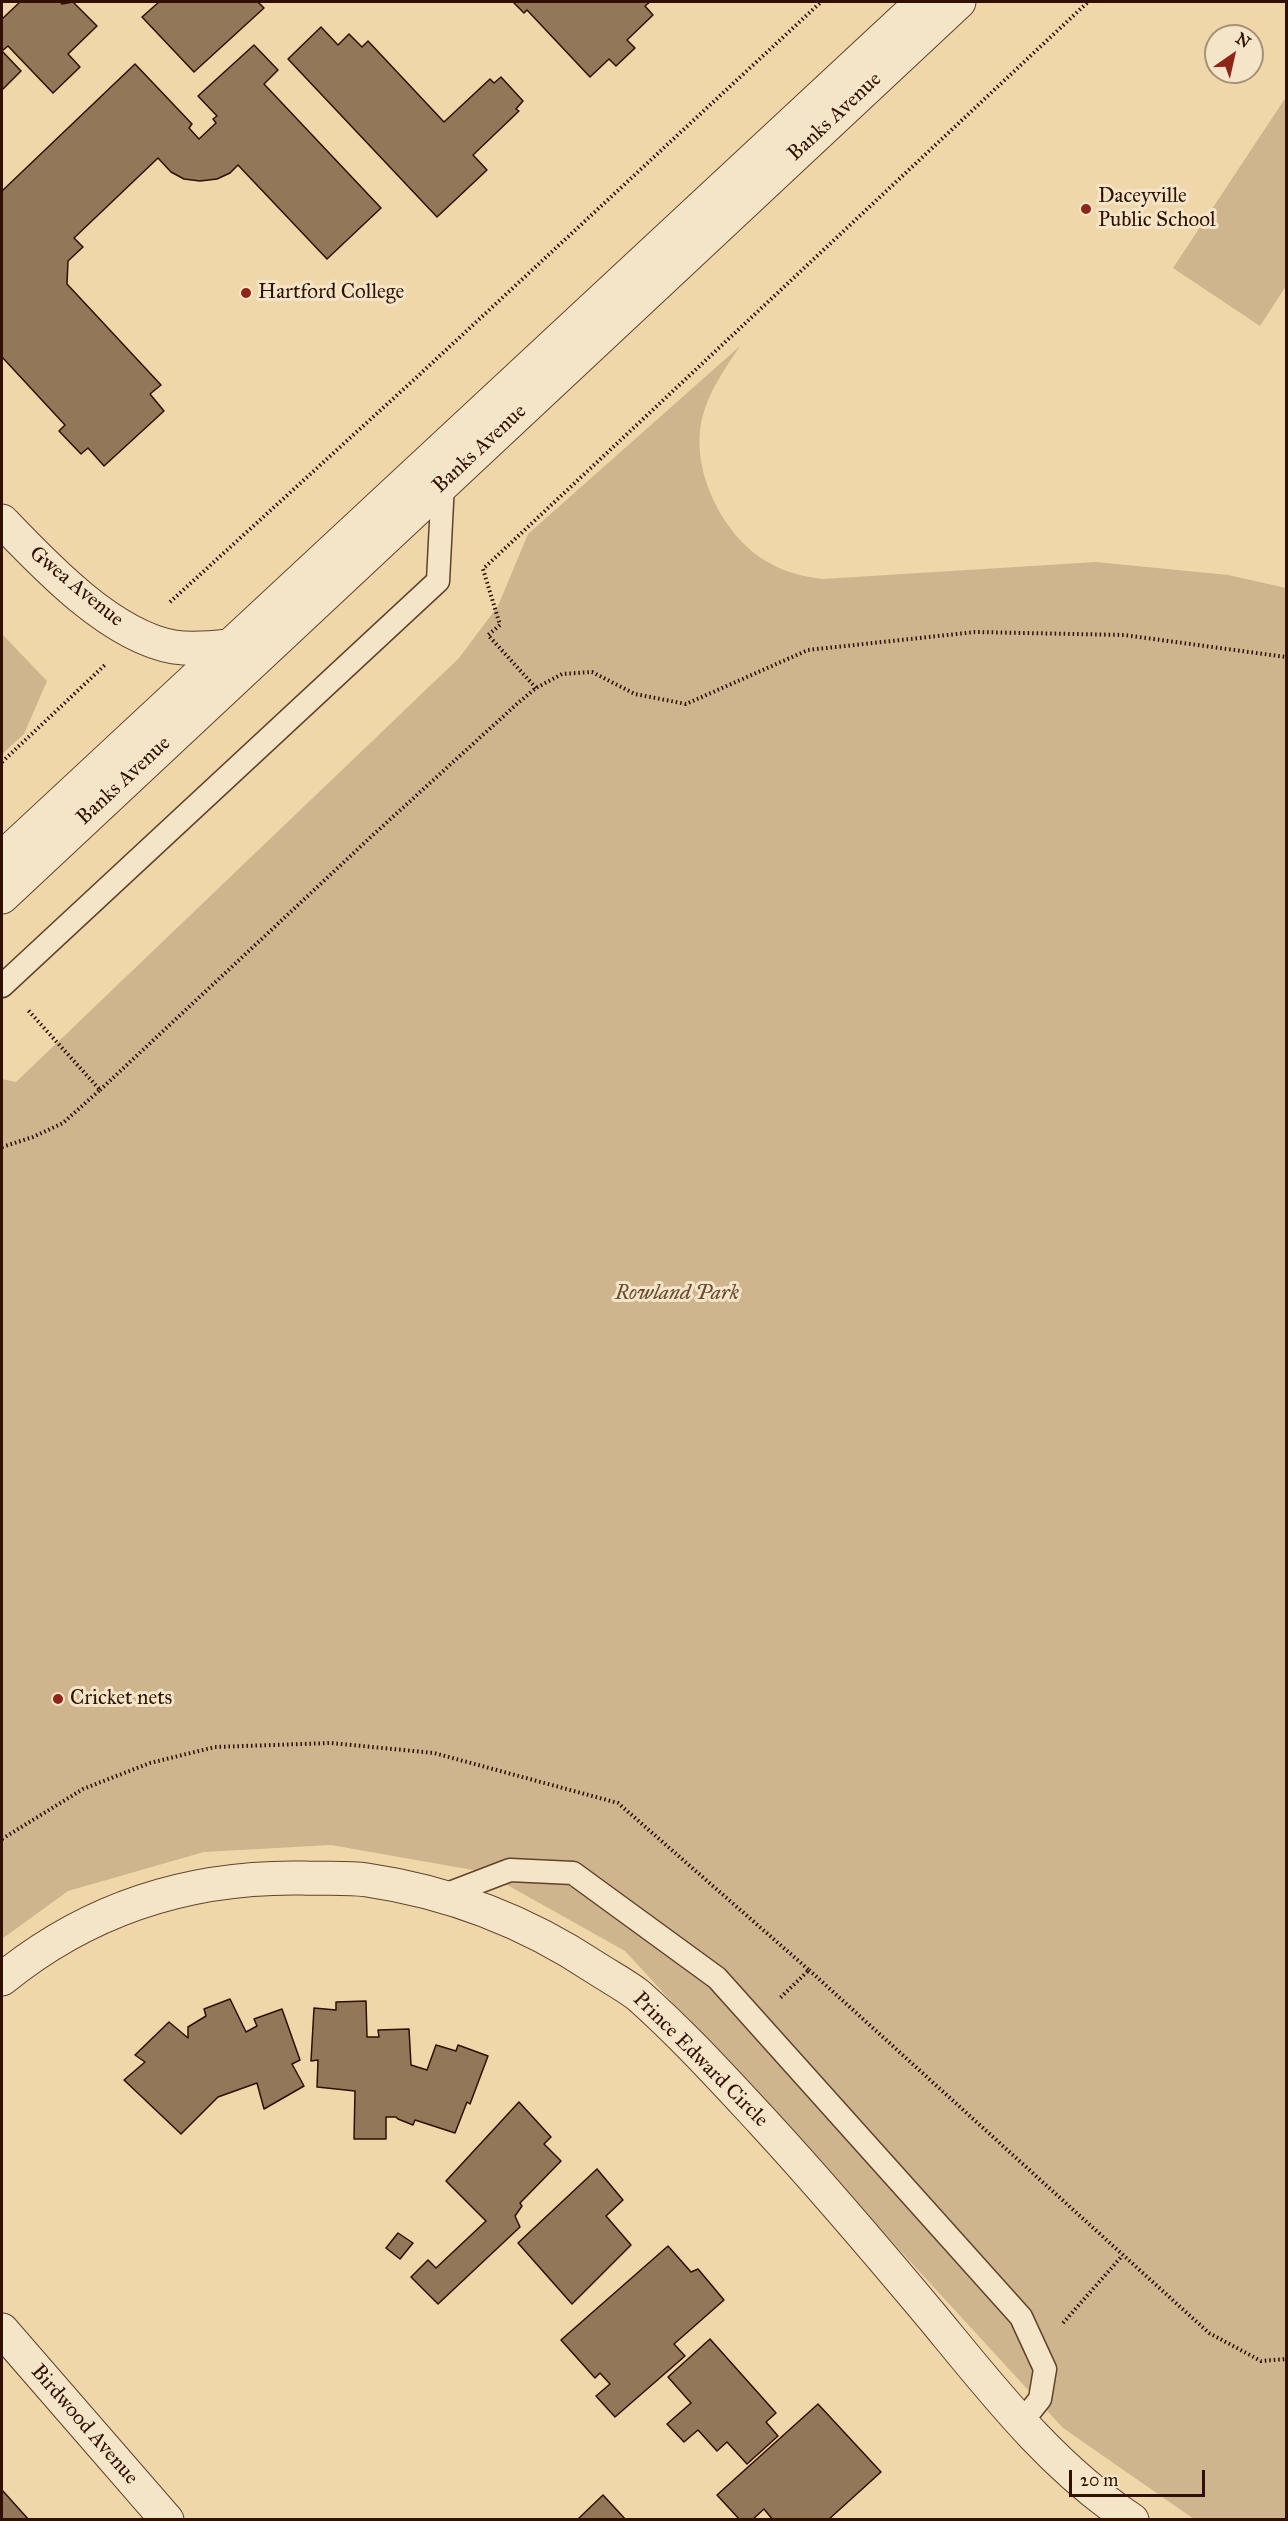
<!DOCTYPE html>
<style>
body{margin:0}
#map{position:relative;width:1288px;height:2521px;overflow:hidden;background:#f0d7aa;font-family:"IM FELL Great Primer",serif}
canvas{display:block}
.frame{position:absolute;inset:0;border:3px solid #2f1001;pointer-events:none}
.north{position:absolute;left:1204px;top:24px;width:60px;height:60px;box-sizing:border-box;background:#f5e5c8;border:2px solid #a69078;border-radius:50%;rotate:34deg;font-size:16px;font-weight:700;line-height:24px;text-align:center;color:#2f1001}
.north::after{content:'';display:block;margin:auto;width:21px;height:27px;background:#8f2418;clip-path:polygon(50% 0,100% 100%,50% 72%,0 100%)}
.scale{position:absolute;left:1069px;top:2470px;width:136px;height:27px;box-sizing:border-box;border:3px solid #2f1001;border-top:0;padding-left:8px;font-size:18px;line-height:21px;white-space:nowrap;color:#2f1001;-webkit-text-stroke:4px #f5e5c8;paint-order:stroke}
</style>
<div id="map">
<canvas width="1288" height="2521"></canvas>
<div class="frame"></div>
<div class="north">N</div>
<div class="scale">20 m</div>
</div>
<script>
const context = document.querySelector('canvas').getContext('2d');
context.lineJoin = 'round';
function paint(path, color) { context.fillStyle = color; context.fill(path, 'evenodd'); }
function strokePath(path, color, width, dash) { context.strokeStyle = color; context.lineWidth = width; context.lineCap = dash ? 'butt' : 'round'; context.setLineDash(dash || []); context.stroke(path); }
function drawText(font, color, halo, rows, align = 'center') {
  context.font = font + ' "IM FELL Great Primer",serif'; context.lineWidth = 6; context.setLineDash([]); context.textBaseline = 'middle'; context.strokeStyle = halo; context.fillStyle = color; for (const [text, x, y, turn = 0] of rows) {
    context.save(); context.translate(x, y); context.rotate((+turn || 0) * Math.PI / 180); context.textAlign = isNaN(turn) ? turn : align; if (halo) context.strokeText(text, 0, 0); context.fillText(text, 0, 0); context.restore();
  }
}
paint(new Path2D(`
 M 1286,97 L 1286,286 L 1260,326 L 1173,268 Z
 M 740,346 C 725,369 708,392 702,419 C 690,469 722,535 766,561 C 783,572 802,576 822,579 L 1096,562 L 1228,575 L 1286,588 L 1286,2519 L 1194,2519 L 1063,2428 L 625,1951 L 484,1872 L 331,1845 L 204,1852 L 68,1891 L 2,1939 L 2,1079 L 16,1082 L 459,658 L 498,606 L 528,534 Z
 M 2,634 L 47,681 L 24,734 L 2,754 Z`), '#cfb58d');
const building = new Path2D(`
 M 20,2 L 60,2 L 62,4 L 73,2 L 97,26 L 68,54 L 80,67 L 53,93 L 8,46 L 2,51 L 21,71 L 2,90 L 2,19 Z
 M 159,2 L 258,2 L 264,8 L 194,72 L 142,17 Z
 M 513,2 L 650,2 L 645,6 L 653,15 L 627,40 L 635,48 L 616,66 L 609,59 L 590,77 L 527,10 L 524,13 Z
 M 321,27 L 338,45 L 349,34 L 362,47 L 368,41 L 444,122 L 490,79 L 494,83 L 501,77 L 523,101 L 516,109 L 519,111 L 473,155 L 487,170 L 437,217 L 288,59 Z
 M 254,45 L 278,70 L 264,84 L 381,208 L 327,259 L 238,165 L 230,173 L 217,179 L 200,181 L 184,179 L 171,172 L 158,158 L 74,238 L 83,247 L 68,261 L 67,284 L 161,385 L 150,394 L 164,411 L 104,466 L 88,448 L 81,454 L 59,431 L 65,425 L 2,357 L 2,191 L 135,64 L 192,124 L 189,128 L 199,139 L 216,123 L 213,119 L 217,116 L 198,96 Z
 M 230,1999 L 246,2032 L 257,2026 L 254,2019 L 282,2009 L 300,2060 L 292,2064 L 304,2086 L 264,2109 L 257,2083 L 218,2097 L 181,2134 L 124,2080 L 145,2062 L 135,2055 L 169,2022 L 188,2038 L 188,2027 L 206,2016 L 204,2009 Z
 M 366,2001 L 367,2037 L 379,2037 L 378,2030 L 409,2029 L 411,2065 L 427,2070 L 436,2045 L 456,2051 L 458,2045 L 488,2056 L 470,2104 L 467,2102 L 455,2133 L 415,2120 L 413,2125 L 398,2119 L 396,2117 L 386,2117 L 386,2139 L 354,2139 L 355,2091 L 317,2087 L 318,2060 L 311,2061 L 314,2008 L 336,2010 L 336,2002 Z
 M 519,2102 L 551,2137 L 544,2144 L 561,2161 L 520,2203 L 522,2206 L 515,2216 L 520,2227 L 438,2304 L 411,2277 L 428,2260 L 436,2268 L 486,2221 L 446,2181 Z
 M 597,2169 L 623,2200 L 606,2216 L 631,2245 L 572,2304 L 518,2243 Z
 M 398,2233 L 413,2243 L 400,2259 L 386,2248 Z
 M 668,2246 L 691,2272 L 698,2269 L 724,2300 L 674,2344 L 685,2356 L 615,2417 L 596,2396 L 610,2384 L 600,2373 L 595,2378 L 561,2340 Z
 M 710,2339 L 776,2413 L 766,2422 L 778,2436 L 747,2464 L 727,2442 L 717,2451 L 698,2430 L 684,2442 L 667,2424 L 691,2403 L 668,2377 Z
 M 818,2404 L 881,2472 L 828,2520 L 773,2520 L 764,2509 L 752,2520 L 740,2520 L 717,2495 Z
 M 2,2490 L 29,2520 L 2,2520 Z
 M 603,2495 L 626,2520 L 577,2520 Z`);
paint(building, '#937759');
strokePath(building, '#2f1001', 1.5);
const service = new Path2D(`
 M 2,986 L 438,581 L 443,483
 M 442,1896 L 510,1870 L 573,1873 L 717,1978 L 1021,2317 L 1045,2369 L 1040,2399 L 1020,2424`);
const minor = new Path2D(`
 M 2,521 C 45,566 111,636 174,647 C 192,650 211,648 229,646
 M 2,1979 C 89,1908 191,1876 303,1878 C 324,1879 346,1877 367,1880 C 449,1892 527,1922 596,1968 C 610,1977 625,1985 638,1995 C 682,2034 722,2078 762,2121 C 821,2185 878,2252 934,2319 C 994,2392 1052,2467 1132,2520
 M 2,2330 L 167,2520`);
const tertiary = new Path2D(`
 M 2,858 L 922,2
 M 2,897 L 959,2`);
strokePath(service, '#5f422b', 25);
strokePath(minor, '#5f422b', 35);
strokePath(tertiary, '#5f422b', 35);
strokePath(new Path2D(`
 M 170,602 L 418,376 L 821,2
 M 536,688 L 488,635 L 500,625 L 483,569 L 1088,2
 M 2,762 L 106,664
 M 100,1090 L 374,834 L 518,703 L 536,688 L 562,674 L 592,672 L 635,694 L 686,704 L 808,650 L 975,632 L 1124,635 L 1286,657
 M 2,1147 L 33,1137 L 63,1123 L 100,1090 L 27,1009
 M 2,1839 L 83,1789 L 150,1763 L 215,1747 L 331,1743 L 434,1753 L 618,1803 L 809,1970 L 780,1998
 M 809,1970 L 1209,2333 L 1261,2361 L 1286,2359
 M 1063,2323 L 1122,2256`), '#2f1001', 4, [1.5, 3]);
strokePath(service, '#f5e5c8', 22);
strokePath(minor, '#f5e5c8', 33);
strokePath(tertiary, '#f5e5c8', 33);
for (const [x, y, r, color] of [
 [1086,209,6,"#8f2418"],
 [246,293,6,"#8f2418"],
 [58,1699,6,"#8f2418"]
]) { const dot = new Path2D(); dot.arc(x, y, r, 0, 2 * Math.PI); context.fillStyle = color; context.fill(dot); strokePath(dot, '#f5e5c8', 2); }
drawText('21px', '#2f1001', '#f5e5c8', [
 ["Banks Avenue",835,117,-43],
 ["Banks Avenue",480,449,-43],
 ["Gwea Avenue",76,587,39],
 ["Banks Avenue",124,781,-43],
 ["Prince Edward Circle",700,2060,45],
 ["Birdwood Avenue",84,2425,49]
]);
drawText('21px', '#2f1001', '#f5e5c8', [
 ["Daceyville",1098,197],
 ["Public School",1098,221],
 ["Hartford College",258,293],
 ["Cricket nets",70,1699]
], 'left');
drawText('italic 21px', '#674a32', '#f5e5c8', [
 ["Rowland Park",677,1294]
]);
</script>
